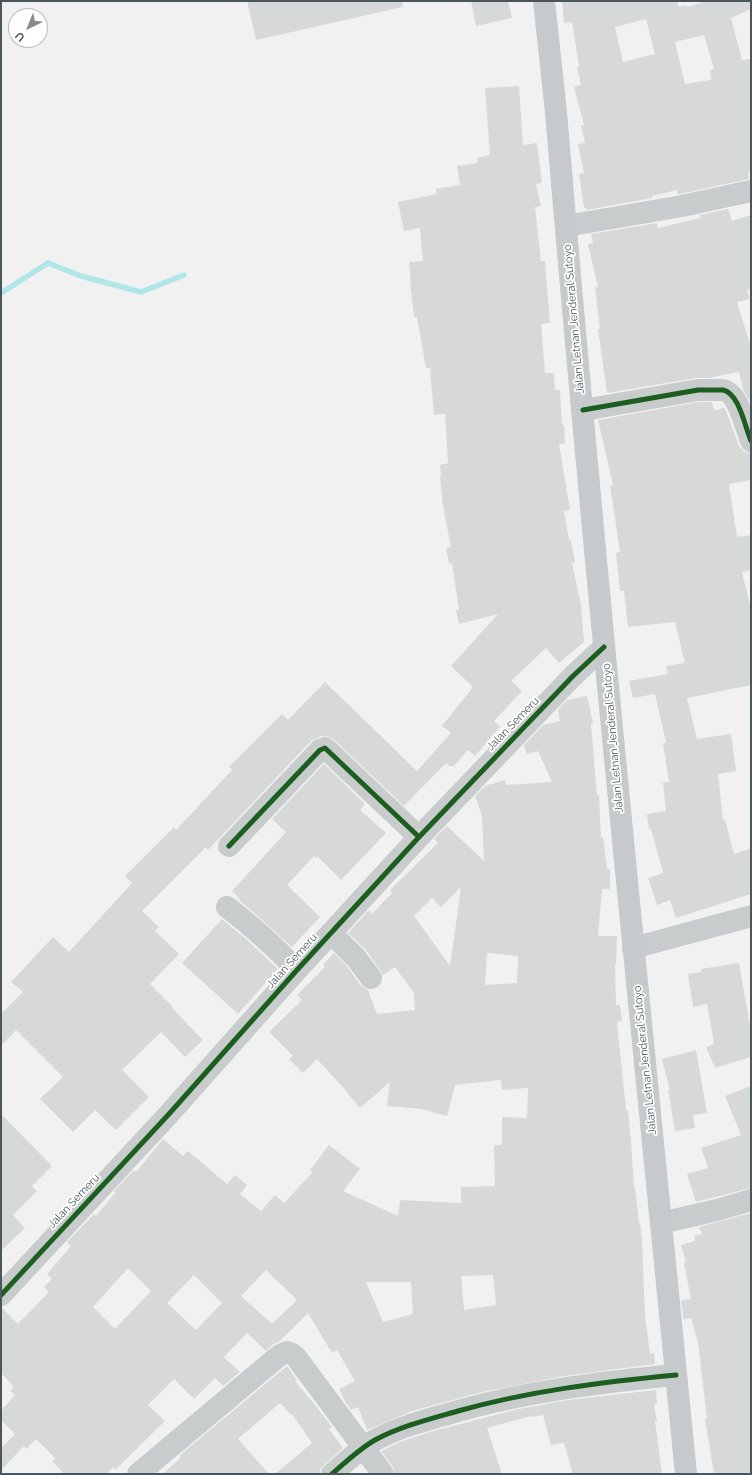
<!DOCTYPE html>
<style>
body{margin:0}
#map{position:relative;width:752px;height:1475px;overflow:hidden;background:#f1f1f1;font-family:Raleway,sans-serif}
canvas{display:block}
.frame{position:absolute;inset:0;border:2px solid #4a565c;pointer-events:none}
.north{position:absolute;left:8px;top:8px;width:40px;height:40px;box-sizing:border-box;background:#fff;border:1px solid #b7bbbe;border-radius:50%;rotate:223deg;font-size:11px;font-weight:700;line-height:16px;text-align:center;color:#4a565c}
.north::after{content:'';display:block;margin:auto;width:14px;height:18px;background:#848c90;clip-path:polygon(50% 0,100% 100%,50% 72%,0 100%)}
</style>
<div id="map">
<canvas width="752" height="1475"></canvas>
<div class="frame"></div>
<div class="north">U</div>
</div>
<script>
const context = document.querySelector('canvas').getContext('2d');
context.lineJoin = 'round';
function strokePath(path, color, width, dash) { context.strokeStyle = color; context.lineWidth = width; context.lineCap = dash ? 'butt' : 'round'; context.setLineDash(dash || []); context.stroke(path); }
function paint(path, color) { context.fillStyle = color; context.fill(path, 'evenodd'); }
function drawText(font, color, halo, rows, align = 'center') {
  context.font = font + ' Raleway,sans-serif'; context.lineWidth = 3.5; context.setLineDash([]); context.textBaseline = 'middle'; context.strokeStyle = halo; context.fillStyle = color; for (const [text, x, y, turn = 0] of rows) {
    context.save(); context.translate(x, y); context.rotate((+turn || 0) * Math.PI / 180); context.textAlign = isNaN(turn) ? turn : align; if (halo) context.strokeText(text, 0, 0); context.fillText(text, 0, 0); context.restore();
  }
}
strokePath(new Path2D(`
 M 1,293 L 48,263 L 81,276 L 141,292 L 184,275`), '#b0e6e8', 5.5);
paint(new Path2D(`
 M 247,1 L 402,1 L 403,7 L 256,40 Z
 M 471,1 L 508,1 L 512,18 L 476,26 Z
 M 562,1 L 677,1 L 679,7 L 687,5 L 687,7 L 706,1 L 751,1 L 751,9 L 731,18 L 742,60 L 751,59 L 751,171 L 748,172 L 749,179 L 680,194 L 678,194 L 677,190 L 652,196 L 652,198 L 587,210 L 586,208 L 584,208 L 579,174 L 584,173 L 578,144 L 585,143 L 581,125 L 584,125 L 574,87 L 581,85 L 577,67 L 579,66 L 572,22 L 564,23 ZM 646,19 L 655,54 L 623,62 L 615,27 ZM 704,35 L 714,69 L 710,70 L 711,80 L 685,84 L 675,42 Z
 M 519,86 L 523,145 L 537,143 L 542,183 L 536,184 L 541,206 L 535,207 L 541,261 L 545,261 L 550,323 L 541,324 L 545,373 L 554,373 L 555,390 L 560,390 L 562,425 L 564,425 L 565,444 L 559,444 L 570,510 L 564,511 L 569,540 L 571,540 L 575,563 L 572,563 L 581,605 L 584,642 L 559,663 L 546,648 L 511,681 L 522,691 L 494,721 L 500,727 L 475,756 L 468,750 L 454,766 L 449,766 L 446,763 L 404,806 L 333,739 L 327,736 L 321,736 L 311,741 L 208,850 L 206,847 L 142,911 L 159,927 L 155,931 L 179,954 L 150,984 L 173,1007 L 172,1008 L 203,1040 L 185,1057 L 161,1032 L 122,1070 L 149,1097 L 116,1130 L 95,1110 L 73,1132 L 40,1099 L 63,1077 L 16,1030 L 1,1046 L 1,1014 L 23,992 L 11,982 L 53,937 L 69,952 L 132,883 L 125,876 L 174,827 L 176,830 L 232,770 L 229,767 L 282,714 L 288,720 L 325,682 L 417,771 L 451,733 L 442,726 L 473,687 L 451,666 L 498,614 L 459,624 L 456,610 L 459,609 L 452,563 L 449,564 L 446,548 L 451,547 L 443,506 L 440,477 L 441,477 L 440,465 L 448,463 L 445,414 L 434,415 L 430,368 L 426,368 L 417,317 L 414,317 L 410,282 L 411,282 L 409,262 L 423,261 L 420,228 L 404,231 L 398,202 L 437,194 L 436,189 L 460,185 L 457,166 L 478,163 L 477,158 L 490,155 L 485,88 Z
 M 728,209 L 732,221 L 751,215 L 751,289 L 747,290 L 750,299 L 737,302 L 751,347 L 751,401 L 750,401 L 744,392 L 739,372 L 709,378 L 696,378 L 607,393 L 598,329 L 600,329 L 595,287 L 598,287 L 588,244 L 593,243 L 591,234 L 657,223 L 658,228 L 700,218 L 699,215 Z
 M 699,402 L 712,402 L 714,410 L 725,408 L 739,446 L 743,451 L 751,453 L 751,480 L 729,484 L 737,537 L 751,535 L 751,570 L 742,572 L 751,609 L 751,685 L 687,698 L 697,739 L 731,734 L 736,771 L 718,774 L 723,820 L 725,819 L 734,854 L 751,848 L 751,894 L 676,918 L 670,900 L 657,905 L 648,878 L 663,873 L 651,829 L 649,829 L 647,814 L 666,811 L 663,782 L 669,782 L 663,743 L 666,743 L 655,694 L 633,698 L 629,681 L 668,674 L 666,666 L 685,663 L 675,622 L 628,627 L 624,591 L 620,591 L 616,553 L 620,552 L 610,485 L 613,485 L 598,420 Z
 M 587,696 L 593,723 L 591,724 L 597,795 L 599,795 L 601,838 L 603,837 L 607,869 L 610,869 L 610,889 L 602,889 L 598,936 L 617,936 L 616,965 L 615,965 L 616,1005 L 620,1005 L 622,1021 L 617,1022 L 626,1110 L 628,1110 L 631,1141 L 634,1188 L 635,1188 L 639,1223 L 640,1223 L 642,1240 L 645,1315 L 650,1354 L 654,1353 L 655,1364 L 564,1376 L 482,1392 L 412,1411 L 367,1430 L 358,1407 L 351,1410 L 346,1403 L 339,1389 L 355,1381 L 337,1350 L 332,1353 L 308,1313 L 280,1341 L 272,1345 L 266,1351 L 247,1333 L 224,1357 L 240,1372 L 223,1386 L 215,1378 L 194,1399 L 174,1379 L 148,1405 L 165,1421 L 115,1470 L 113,1467 L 106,1474 L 64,1474 L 52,1461 L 55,1458 L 36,1439 L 26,1449 L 24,1446 L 1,1470 L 1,1448 L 15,1434 L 1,1420 L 1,1411 L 15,1395 L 10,1391 L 14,1387 L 1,1373 L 1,1307 L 18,1324 L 49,1292 L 44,1287 L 52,1279 L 47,1274 L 71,1246 L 67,1242 L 94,1214 L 96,1216 L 116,1192 L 114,1191 L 134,1170 L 136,1172 L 163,1139 L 183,1156 L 188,1151 L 227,1184 L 235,1175 L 247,1185 L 240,1194 L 261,1211 L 275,1195 L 284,1203 L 313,1172 L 310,1170 L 329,1145 L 360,1169 L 343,1191 L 398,1216 L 400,1200 L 461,1203 L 461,1187 L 495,1186 L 494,1145 L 502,1145 L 502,1117 L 527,1118 L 528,1088 L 502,1090 L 501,1080 L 455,1085 L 447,1116 L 421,1109 L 387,1106 L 390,1082 L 360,1108 L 347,1093 L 348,1093 L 317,1059 L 303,1073 L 289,1059 L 293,1056 L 269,1032 L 302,1000 L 297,995 L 325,967 L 323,965 L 334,953 L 347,966 L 361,986 L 368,990 L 377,1014 L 415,1010 L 414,993 L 395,967 L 383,975 L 366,950 L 348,933 L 369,910 L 372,914 L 392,893 L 390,890 L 438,843 L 434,839 L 447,826 L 484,861 L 482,816 L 475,796 L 485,786 L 505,780 L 506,785 L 552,782 L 538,751 L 527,754 L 524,745 L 543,725 L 560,721 L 558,710 L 567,700 ZM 461,887 L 450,966 L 414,916 L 432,898 L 441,907 ZM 487,953 L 518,956 L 517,983 L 485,985 ZM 128,1268 L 151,1291 L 115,1329 L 93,1307 ZM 266,1270 L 297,1300 L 272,1324 L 241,1296 ZM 194,1275 L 222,1303 L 196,1330 L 167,1303 ZM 493,1275 L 496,1305 L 464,1310 L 461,1276 ZM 366,1282 L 411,1282 L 413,1314 L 383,1322 Z
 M 324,764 L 365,804 L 360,810 L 386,833 L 341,880 L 317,856 L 316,858 L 314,856 L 287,885 L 320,917 L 292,947 L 262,920 L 239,900 L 240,899 L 232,891 L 286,832 L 272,819 Z
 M 222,919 L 246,939 L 278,969 L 238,1014 L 182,963 Z
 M 739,963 L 751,1032 L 751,1057 L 715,1068 L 706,1047 L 714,1044 L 707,1004 L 693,1007 L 688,974 L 702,972 L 701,969 Z
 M 696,1050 L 707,1113 L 693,1115 L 695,1128 L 675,1131 L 668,1090 L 670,1090 L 662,1059 Z
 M 751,1086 L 751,1188 L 696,1202 L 687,1174 L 708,1168 L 701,1148 L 741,1135 L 725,1096 Z
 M 1,1114 L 52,1166 L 32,1186 L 37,1191 L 13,1215 L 25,1228 L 1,1251 Z
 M 751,1213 L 751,1474 L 714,1474 L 705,1419 L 707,1418 L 698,1343 L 691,1318 L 683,1319 L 683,1314 L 681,1301 L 691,1299 L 684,1263 L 686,1262 L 681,1245 L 695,1241 L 694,1236 L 702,1234 L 699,1227 Z
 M 287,1366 L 297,1380 L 295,1381 L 315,1405 L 332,1427 L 329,1429 L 343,1448 L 324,1465 L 320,1470 L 320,1474 L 275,1474 L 312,1443 L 292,1414 L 291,1415 L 280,1403 L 238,1439 L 269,1474 L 163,1474 L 181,1457 L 180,1455 Z
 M 656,1390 L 657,1404 L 654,1404 L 657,1421 L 655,1421 L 662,1474 L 573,1474 L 564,1443 L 551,1445 L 543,1415 L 531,1417 L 531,1416 L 487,1428 L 502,1474 L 395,1474 L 393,1467 L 381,1451 L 400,1442 L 430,1432 L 514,1410 L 568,1400 Z`), '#d7d9d9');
strokePath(new Path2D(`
 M 566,226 L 682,206 L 751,191
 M 583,410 L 698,390 L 723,390 C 739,393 745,427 751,441
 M 229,846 L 320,750 L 325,748 L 419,837
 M 227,907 C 252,926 275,947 297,970
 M 331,933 L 356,958 L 371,978
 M 633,948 L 751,916
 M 661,1223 L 717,1210 L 751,1200
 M 1,1295 L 169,1114 L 297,970 L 419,837 L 573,676 L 604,647
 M 138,1474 L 280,1355 L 287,1352 L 292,1354 L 296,1357 L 383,1474
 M 332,1474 C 346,1462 359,1449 375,1440 C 401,1426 430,1419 458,1411 C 529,1391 602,1382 676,1375`), '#c9cccc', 22);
strokePath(new Path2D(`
 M 544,1 L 556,112 C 594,567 641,1020 686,1474`), '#c6cacc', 22);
strokePath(new Path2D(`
 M 583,410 L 698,390 L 723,390 C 739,393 745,427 751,441
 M 229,846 L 320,750 L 325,748 L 419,837
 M 1,1295 L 169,1114 L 297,970 L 419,837 L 573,676 L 604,647
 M 332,1474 C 346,1462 359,1449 375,1440 C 401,1426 430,1419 458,1411 C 529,1391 602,1382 676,1375`), '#1b5e20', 5);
drawText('11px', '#4a565c', '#fff', [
 ["Jalan Letnan Jenderal Sutoyo",574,319,-95],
 ["Jalan Semeru",513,724,-46],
 ["Jalan Letnan Jenderal Sutoyo",613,738,-95],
 ["Jalan Semeru",292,961,-48],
 ["Jalan Letnan Jenderal Sutoyo",645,1060,-96],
 ["Jalan Semeru",74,1201,-47]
]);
</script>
